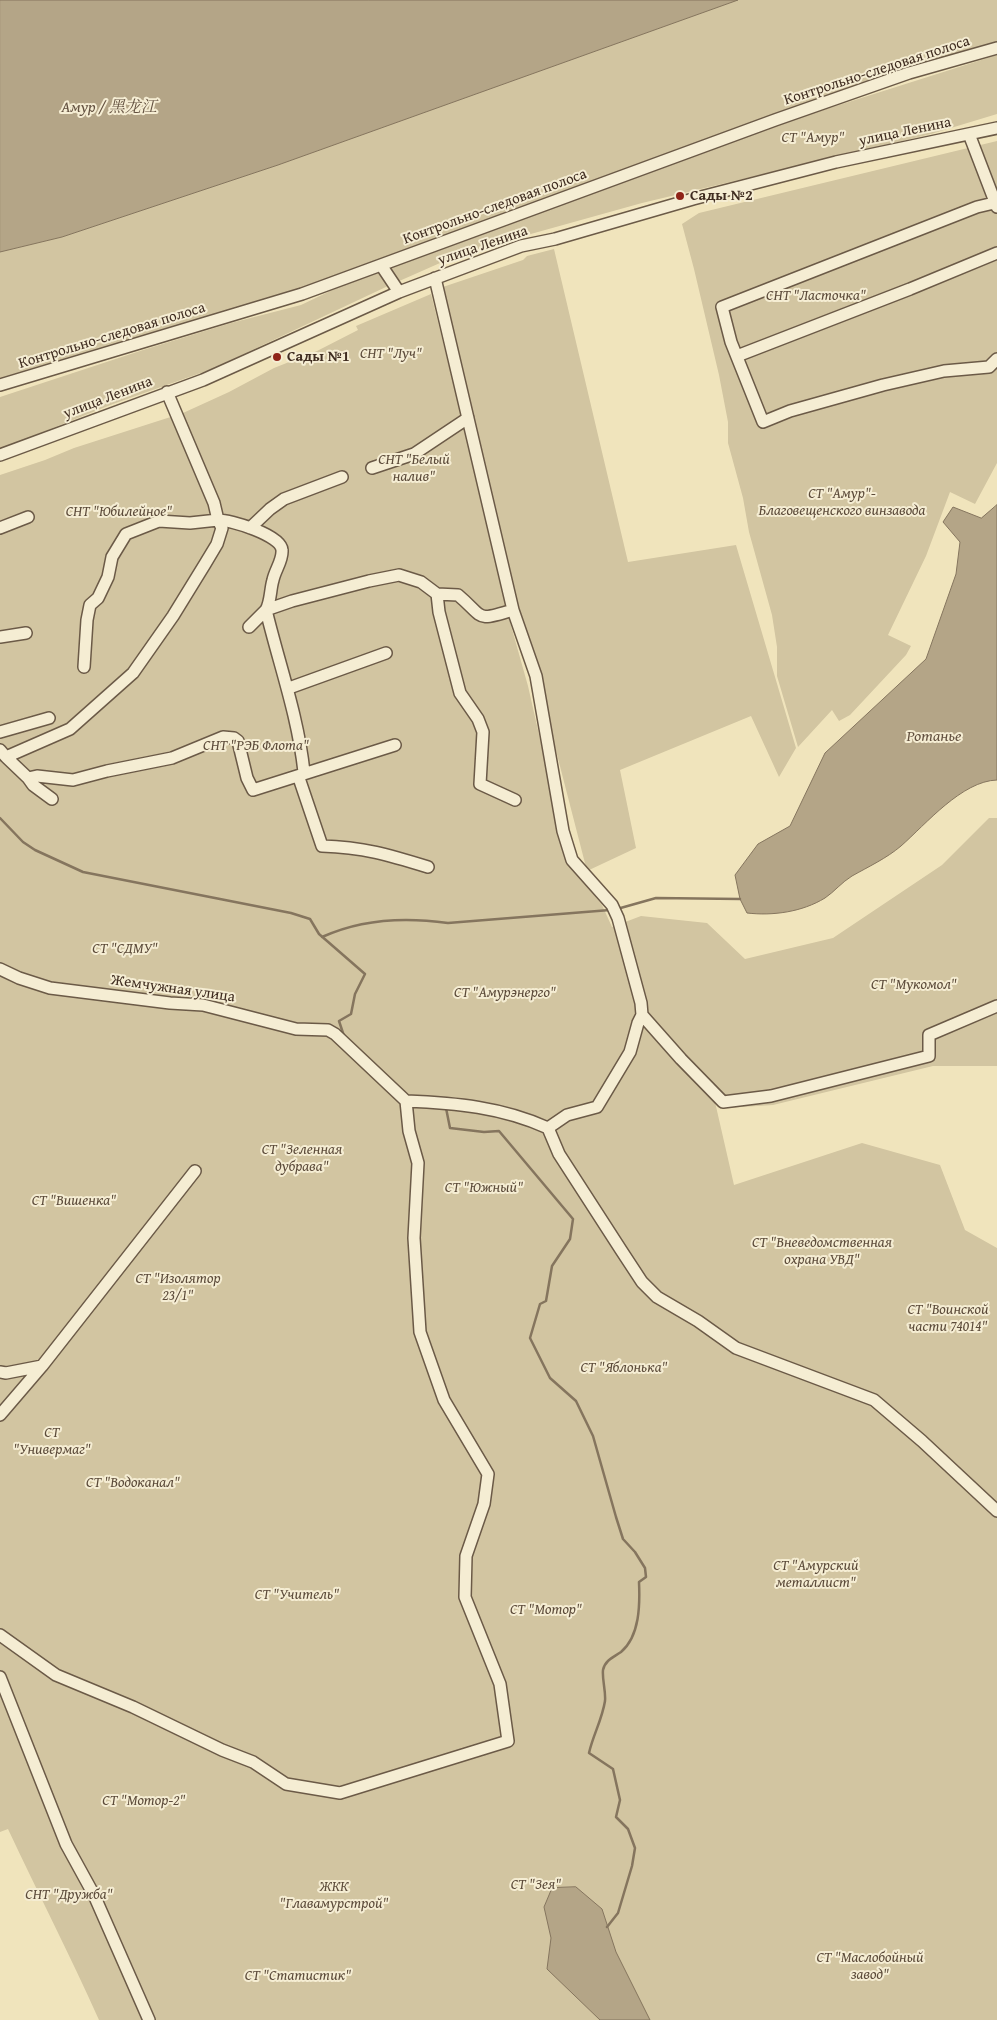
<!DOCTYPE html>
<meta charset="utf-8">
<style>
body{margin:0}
canvas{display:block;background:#f0e4bc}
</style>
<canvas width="997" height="2020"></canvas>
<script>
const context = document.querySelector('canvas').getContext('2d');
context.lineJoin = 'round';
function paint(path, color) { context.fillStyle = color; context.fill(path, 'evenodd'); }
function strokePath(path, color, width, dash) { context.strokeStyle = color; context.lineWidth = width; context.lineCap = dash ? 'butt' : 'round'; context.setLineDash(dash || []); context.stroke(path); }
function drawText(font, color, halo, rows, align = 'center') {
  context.font = font + ' "Gentium Book Plus","Noto Serif SC",serif'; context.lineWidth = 4; context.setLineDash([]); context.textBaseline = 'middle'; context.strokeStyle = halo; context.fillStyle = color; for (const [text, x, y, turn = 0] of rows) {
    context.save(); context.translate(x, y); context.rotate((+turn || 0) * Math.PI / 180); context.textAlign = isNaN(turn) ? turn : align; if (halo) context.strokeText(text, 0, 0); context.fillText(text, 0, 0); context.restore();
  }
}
paint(new Path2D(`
 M 738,0 L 997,0 L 997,47 L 920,66 L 378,268 L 283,306 L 208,326 L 0,389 L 0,252 L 62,237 L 278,165 Z
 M 997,55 L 997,114 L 931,134 L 642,203 L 520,237 L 440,263 L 388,286 L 212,369 L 113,404 L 0,449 L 0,397 L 143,350 L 231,323 L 301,305 L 345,284 L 713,145 Z
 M 997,141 L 997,463 L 975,504 L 950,492 L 926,556 L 888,635 L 911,646 L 906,655 L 850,715 L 839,721 L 832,710 L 798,747 L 777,676 L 777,647 L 772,615 L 749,532 L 743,498 L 728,443 L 728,422 L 719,375 L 694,269 L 682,224 L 699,213 Z
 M 554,249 L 628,562 L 736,545 L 796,748 L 779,777 L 751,716 L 620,770 L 636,848 L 587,871 L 437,289 L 523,260 L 527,256 Z
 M 431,294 L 506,595 L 508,615 L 528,686 L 568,863 L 602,905 L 612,927 L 641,916 L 707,923 L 745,959 L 833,938 L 942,865 L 989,818 L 997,818 L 997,1066 L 933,1066 L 773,1105 L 726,1108 L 715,1102 L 734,1185 L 862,1143 L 940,1165 L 965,1230 L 997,1248 L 997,2020 L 99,2020 C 70,1955 38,1893 8,1829 L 0,1832 L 0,475 L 45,460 L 74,448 L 183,413 L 229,392 L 274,368 L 317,351 L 358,330 L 356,326 Z`), '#d2c5a1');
const water = new Path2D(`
 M 0,0 L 738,0 L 278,165 L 62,237 L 0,252 Z
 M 997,505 L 997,780 C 962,781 926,824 901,846 C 887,858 868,867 852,876 C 842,882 834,892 825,898 C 802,912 773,916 747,913 L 740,899 L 735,875 L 758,844 L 790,826 L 825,753 L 926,659 L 956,574 L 960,542 L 943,522 L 953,507 L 981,518 Z
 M 576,1887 L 602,1909 L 616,1952 L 650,2020 L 600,2020 L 547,1969 L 551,1938 L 544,1907 L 552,1888 Z`);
paint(water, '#b4a587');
strokePath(water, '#85755e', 1);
strokePath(new Path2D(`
 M 0,818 L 23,842 L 35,850 L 83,872 L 291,913 L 310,919 L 319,934 L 365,974 L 355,994 L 351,1014 L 339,1021 L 344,1036
 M 617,909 L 656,898 L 740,899
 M 322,937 C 361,919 406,917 448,923 L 610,910
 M 446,1108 L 450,1128 L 484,1132 L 499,1131 L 573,1219 L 570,1239 L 552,1266 L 546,1301 L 540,1304 L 530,1338 L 550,1378 L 576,1401 L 593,1436 L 616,1517 L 623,1539 L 635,1552 L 645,1568 L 646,1577 L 639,1582 C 640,1604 640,1636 621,1652 C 614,1657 605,1660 603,1670 C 602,1680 606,1691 605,1701 C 602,1720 593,1735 589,1753 L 613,1769 L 620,1800 L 616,1817 L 628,1829 L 635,1848 L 632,1866 L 618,1913 L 607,1927`), '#85755e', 2.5);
const minor = new Path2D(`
 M 969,134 L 997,207
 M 994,203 L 977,207 L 722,307 L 731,342 L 763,422 L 790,411 L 883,385 L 944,371 L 989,367 L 997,359
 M 381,265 L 399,292
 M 435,278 L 513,610 L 536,676 L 563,831 L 572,860 L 612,905 L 618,918 L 641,1003 L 642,1015 L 638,1023 L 630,1052 L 597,1107 L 567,1115 L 548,1128
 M 737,356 L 910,289 L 997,253
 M 0,385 L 302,294 L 775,120 L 909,73 L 997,48
 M 0,455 L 203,380 L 399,292 L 521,246 L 555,239 L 693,199 L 836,162 L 997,128
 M 372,468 L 414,454 L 468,418
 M 0,528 L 28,517
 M 250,528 L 270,509 L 284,499 L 342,477
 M 437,594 L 439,612 L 460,693 L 478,719 L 483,732 L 480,784 L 515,800
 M 249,627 L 266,610 L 292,601 L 369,581 L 399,575 L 421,582 L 437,594 L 458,595 C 485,618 475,622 513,610
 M 0,637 L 26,633
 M 84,667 L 87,620 L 90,605 L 98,598 L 108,577 L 112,557 L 126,534 L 159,521 L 190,523 L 218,520 L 214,503 L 167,392
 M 289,688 L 386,653
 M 0,732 L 49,718
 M 0,750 L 6,757 L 70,729 L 133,673 L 173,616 L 205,564 L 217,544 L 222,528 L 218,520 C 231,520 281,535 282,550 C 283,560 275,570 273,580 C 270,590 271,601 266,610 C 279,664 298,716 304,772 L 299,778 L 322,846 C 363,847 389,855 428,867
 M 6,757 L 28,778 L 37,776 L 73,780 L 107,771 L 172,758 L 223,737 L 234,738 L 238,741 L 247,778 L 253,790 L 395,745
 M 28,778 L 33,785 L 52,799
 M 0,969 L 19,978 L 50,988 L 170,1003 L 203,1005 L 296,1029 L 328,1030 L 335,1034 L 406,1101
 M 642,1015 L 681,1059 L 723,1102 L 771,1096 L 929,1056 L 929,1035 L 997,1006
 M 406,1101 C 455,1103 502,1107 548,1128 L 559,1154 L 621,1250 L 642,1282 L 657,1297 L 698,1321 L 736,1348 L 874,1400 L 922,1441 L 997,1511
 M 0,1372 L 6,1373 L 42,1366
 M 0,1415 L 42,1366 L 195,1171
 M 0,1635 L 56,1675 L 133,1707 L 222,1750 L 253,1762 L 286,1784 L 340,1793 L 508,1741 L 500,1684 L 465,1597 L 466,1556 L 484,1504 L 488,1474 L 444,1400 L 420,1332 L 414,1238 L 418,1163 L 409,1131 L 406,1101
 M 0,1677 L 66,1844 L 94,1895 L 149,2020`);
strokePath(minor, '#6b5a47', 14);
strokePath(minor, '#f5edd3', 11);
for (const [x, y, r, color] of [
 [680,196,5,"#8f2418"],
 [277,357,5,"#8f2418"]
]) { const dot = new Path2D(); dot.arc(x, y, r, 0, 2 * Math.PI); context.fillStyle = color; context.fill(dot); strokePath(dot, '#f5edd3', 2); }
drawText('15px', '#3f2c20', '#f5edd3', [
 ["Контрольно-следовая полоса",877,71,-18],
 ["улица Ленина",905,132,-12],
 ["Контрольно-следовая полоса",495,207,-20],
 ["улица Ленина",483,246,-19],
 ["Контрольно-следовая полоса",112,336,-17],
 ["улица Ленина",108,398,-21],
 ["Жемчужная улица",173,989,8]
]);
drawText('italic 15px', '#5c4b3a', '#f5edd3', [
 ["СТ \"Амур\"",813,138],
 ["СНТ \"Ласточка\"",816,296],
 ["СНТ \"Луч\"",391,354],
 ["СНТ \"Белый",414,460],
 ["налив\"",414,477],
 ["СТ \"Амур\"-",842,494],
 ["Благовещенского винзавода",842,511],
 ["СНТ \"Юбилейное\"",119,512],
 ["СНТ \"РЭБ Флота\"",256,746],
 ["СТ \"СДМУ\"",125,949],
 ["СТ \"Мукомол\"",914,985],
 ["СТ \"Амурэнерго\"",505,993],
 ["СТ \"Зеленная",302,1150],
 ["дубрава\"",302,1167],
 ["СТ \"Южный\"",484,1188],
 ["СТ \"Вишенка\"",74,1201],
 ["СТ \"Вневедомственная",822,1243],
 ["охрана УВД\"",822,1260],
 ["СТ \"Изолятор",178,1279],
 ["23/1\"",178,1296],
 ["СТ \"Воинской",948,1310],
 ["части 74014\"",948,1327],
 ["СТ \"Яблонька\"",624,1368],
 ["СТ",52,1433],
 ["\"Универмаг\"",52,1450],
 ["СТ \"Водоканал\"",133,1483],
 ["СТ \"Амурский",816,1566],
 ["металлист\"",816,1583],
 ["СТ \"Учитель\"",297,1595],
 ["СТ \"Мотор\"",546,1610],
 ["СТ \"Мотор-2\"",144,1801],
 ["СТ \"Зея\"",536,1885],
 ["ЖКК",334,1887],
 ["\"Главамурстрой\"",334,1904],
 ["СНТ \"Дружба\"",69,1895],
 ["СТ \"Маслобойный",870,1958],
 ["завод\"",870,1975],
 ["СТ \"Статистик\"",298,1976]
]);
drawText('bold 15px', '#3f2c20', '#f5edd3', [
 ["Сады №2",690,196],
 ["Сады №1",287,357]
], 'left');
drawText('italic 16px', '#62503f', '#f5edd3', [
 ["Амур / 黑龙江",109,108],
 ["Ротанье",934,737]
]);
</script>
